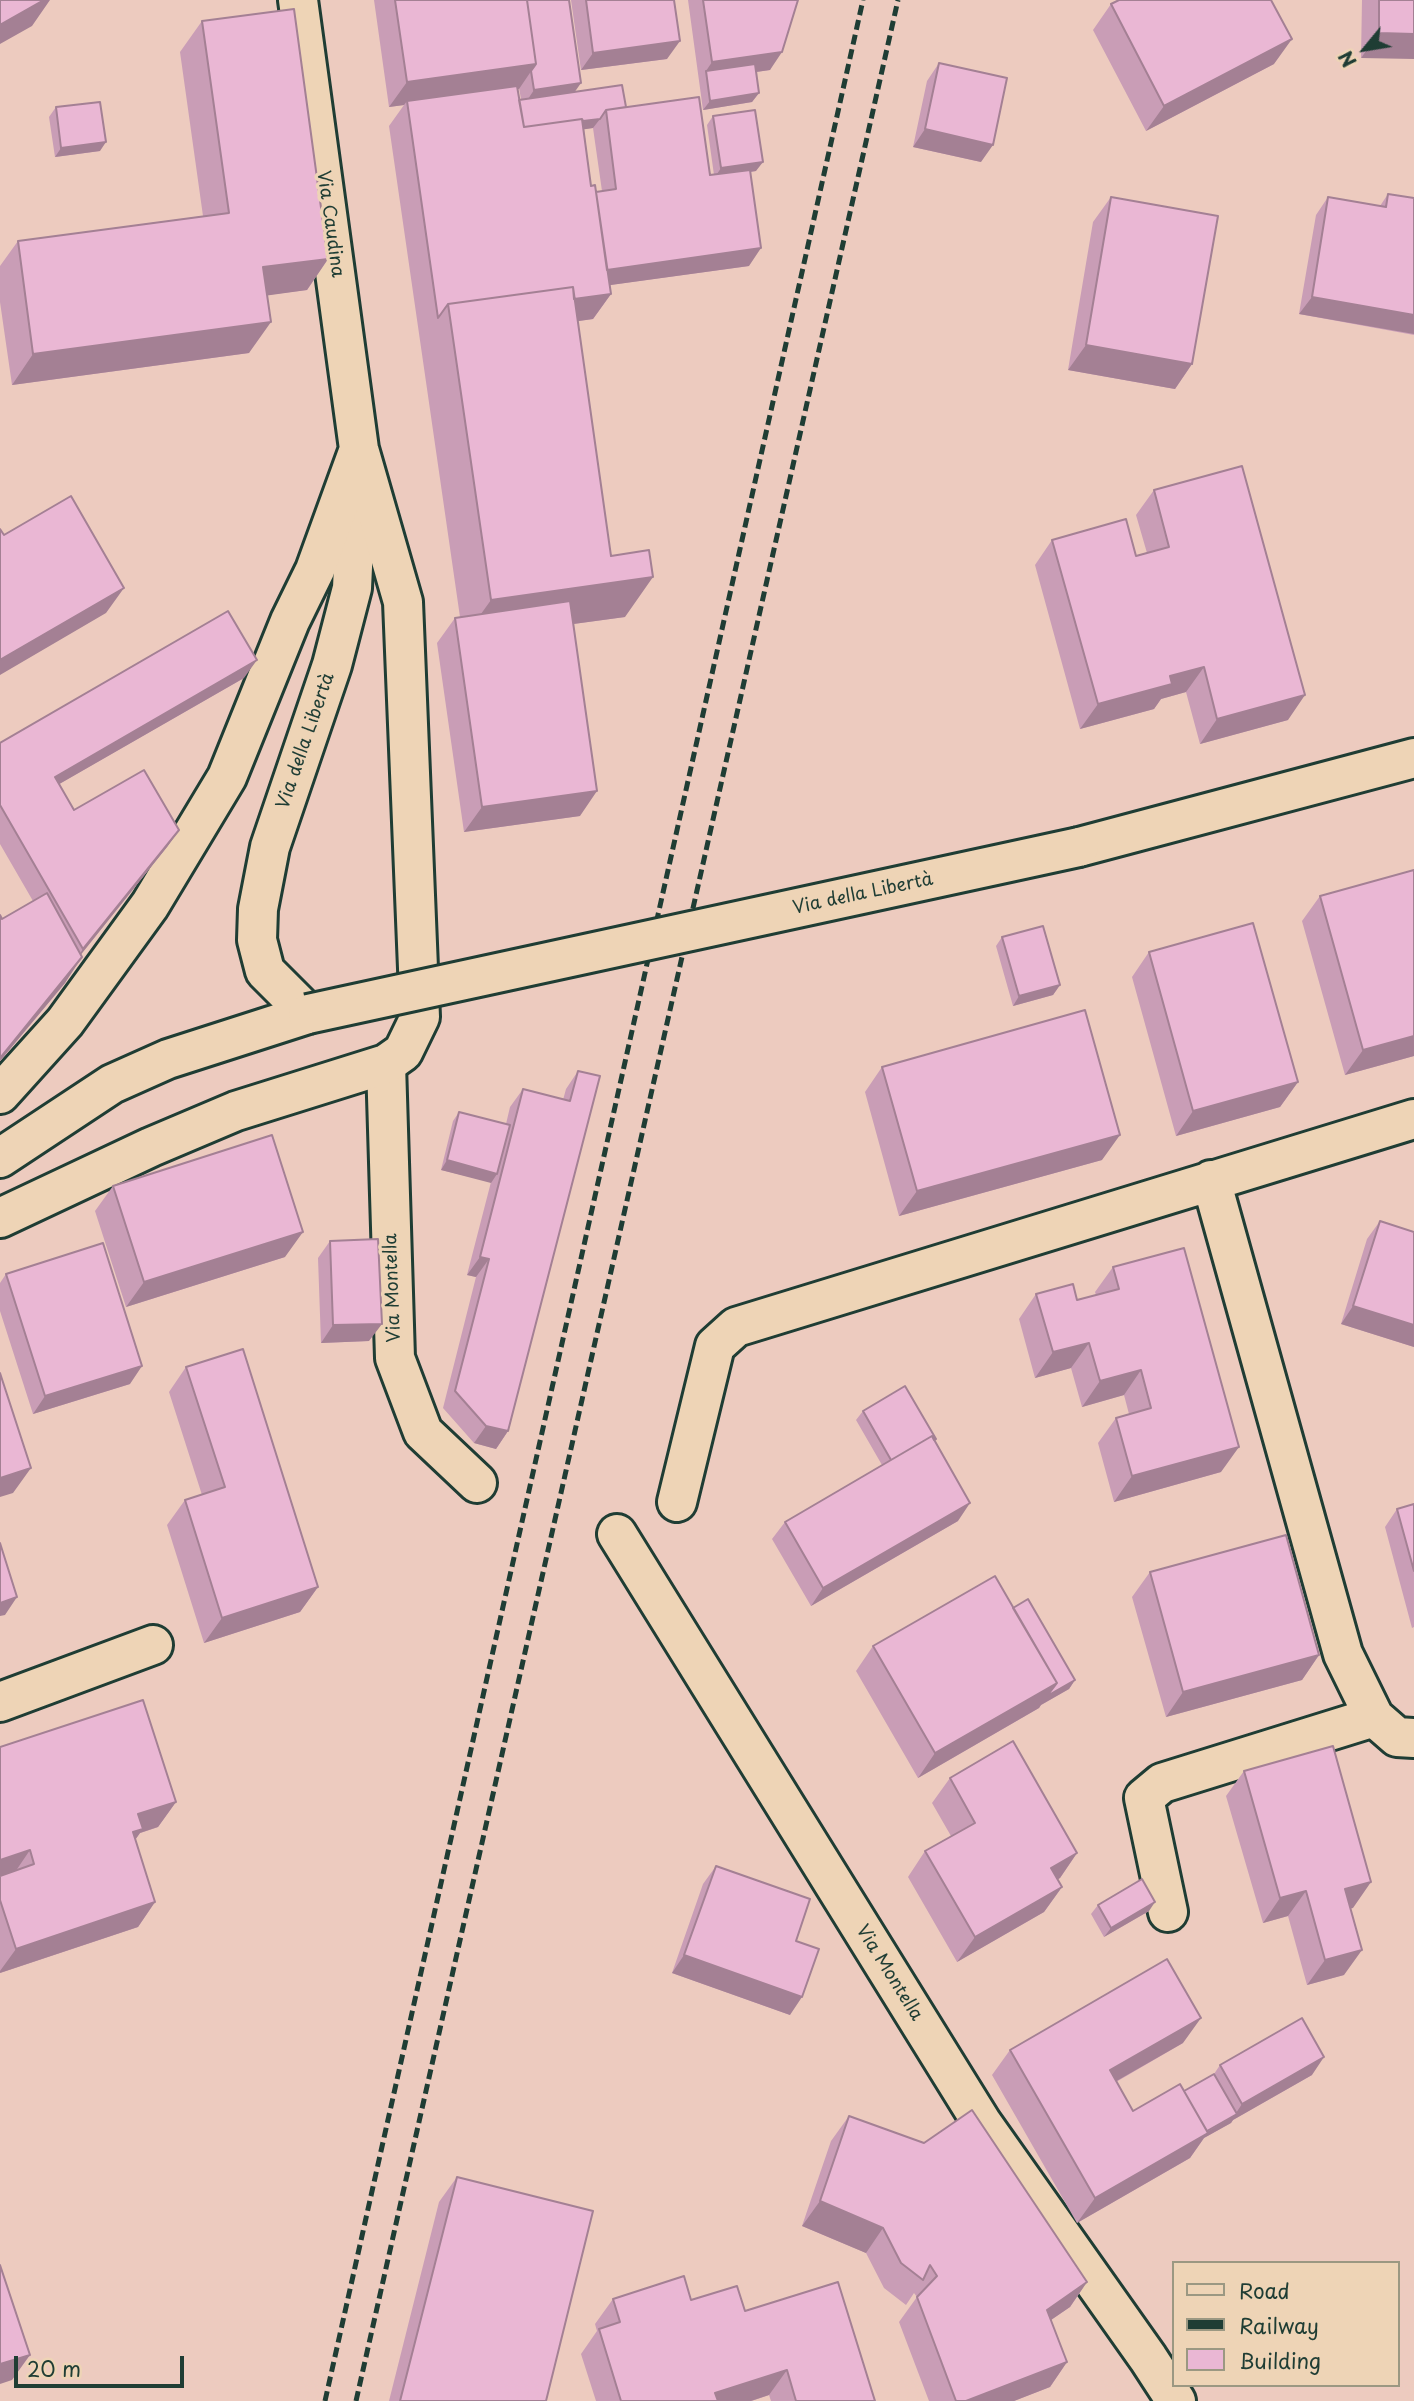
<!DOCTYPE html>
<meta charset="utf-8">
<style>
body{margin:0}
#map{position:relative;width:1414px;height:2401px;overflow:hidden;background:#edcbbf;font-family:"Playpen Sans",sans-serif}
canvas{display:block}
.legend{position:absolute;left:1172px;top:2261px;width:228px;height:126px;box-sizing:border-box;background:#eed4b6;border:2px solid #9b9882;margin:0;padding:9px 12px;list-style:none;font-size:21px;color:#1f3d34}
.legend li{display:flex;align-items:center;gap:14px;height:35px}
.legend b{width:35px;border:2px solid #9b9882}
.north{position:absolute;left:1330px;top:14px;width:70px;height:70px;-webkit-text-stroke:5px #eed4b6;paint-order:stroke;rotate:240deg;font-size:19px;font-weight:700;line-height:28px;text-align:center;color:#1f3d34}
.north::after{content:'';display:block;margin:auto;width:24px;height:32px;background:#1f3d34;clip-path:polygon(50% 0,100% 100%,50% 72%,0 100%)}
.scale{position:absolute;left:14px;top:2356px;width:170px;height:32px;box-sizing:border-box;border:4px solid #1f3d34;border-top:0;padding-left:9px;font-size:21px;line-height:24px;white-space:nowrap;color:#1f3d34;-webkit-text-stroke:5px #eed4b6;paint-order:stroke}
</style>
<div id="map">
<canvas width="1414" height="2401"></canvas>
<ul class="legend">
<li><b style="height:9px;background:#eed4b6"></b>Road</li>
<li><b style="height:9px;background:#1f3d34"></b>Railway</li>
<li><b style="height:19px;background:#eab7d4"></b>Building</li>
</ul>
<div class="north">N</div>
<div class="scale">20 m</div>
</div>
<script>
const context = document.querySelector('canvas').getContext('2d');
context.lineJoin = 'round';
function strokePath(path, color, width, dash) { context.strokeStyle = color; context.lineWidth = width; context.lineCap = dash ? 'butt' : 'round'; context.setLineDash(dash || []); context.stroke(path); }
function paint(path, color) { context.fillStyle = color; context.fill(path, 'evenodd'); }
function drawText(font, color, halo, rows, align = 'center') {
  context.font = font + ' "Playpen Sans",sans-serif'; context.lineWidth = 7; context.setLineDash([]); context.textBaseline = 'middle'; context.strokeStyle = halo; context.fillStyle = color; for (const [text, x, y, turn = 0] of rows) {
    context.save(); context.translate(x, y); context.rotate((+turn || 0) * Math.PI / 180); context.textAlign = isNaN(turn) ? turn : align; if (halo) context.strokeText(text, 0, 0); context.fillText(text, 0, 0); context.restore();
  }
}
const minor = new Path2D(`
 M 386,1064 L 395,1358 L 423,1432 L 477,1483
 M 1211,1180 L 1343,1654 L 1374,1717 L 1397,1737 L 1414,1738
 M 677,1502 L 715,1346 L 736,1327 L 1414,1119
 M 617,1534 L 982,2123 L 1148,2358 L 1176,2401
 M 0,1702 L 153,1645
 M 1168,1912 L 1144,1798 L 1162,1783 L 1374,1717`);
const tertiary = new Path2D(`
 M 1079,847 L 1414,758
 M 0,1158 L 112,1084 L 168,1059 L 308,1014 L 265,971 L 257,940 L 258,909 L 270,847 L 332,665 L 352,588 L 358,461`);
const secondary = new Path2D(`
 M 0,1094 L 65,1022 L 150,905 L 227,777 L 290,621 L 315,570 L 359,449
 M 0,1218 L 151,1147 L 236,1111 L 386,1064 L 403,1052 L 420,1017 L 403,602 L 359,449 L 298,0`);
strokePath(minor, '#1f3d34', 44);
strokePath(tertiary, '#1f3d34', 44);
strokePath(secondary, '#1f3d34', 44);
strokePath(minor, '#eed4b6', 38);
strokePath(tertiary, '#eed4b6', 38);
strokePath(secondary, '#eed4b6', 38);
strokePath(new Path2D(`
 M 325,2401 L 863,0
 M 356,2401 L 898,0`), '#1f3d34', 5, [10, 5]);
const tertiaryBridge = new Path2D(`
 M 308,1014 L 1079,847`);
strokePath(tertiaryBridge, '#1f3d34', 44, []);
strokePath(tertiaryBridge, '#eed4b6', 38);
paint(new Path2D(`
 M 374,0 L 569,0 L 575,92 L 626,107 L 710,175 L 714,175 L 707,125 L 713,116 L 756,171 L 750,172 L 749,266 L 610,285 L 611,294 L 593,319 L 578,321 L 611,556 L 625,617 L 573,624 L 580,816 L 464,832 L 437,643 L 455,618 L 460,617 L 389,126 L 404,105 L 389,107 ZM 519,88 L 521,99 L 519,100 L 518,89 ZM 593,128 L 602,191 L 596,192 L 591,186 L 584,129 Z
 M 571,0 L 674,0 L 667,59 L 581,70 Z
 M 688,0 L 798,0 L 770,70 L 756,72 L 759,93 L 752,102 L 703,110 Z
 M 1362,0 L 1414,0 L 1361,58 Z
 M 1111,4 L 1274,64 L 1146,131 L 1093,30 Z
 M 202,21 L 328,259 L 307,290 L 267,295 L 249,353 L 12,385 L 0,302 L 0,266 L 18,241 L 203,216 L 180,52 Z
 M 939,63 L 981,162 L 913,147 L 927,81 Z
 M 56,107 L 100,151 L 55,157 L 49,117 Z
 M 1388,194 L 1414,198 L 1414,335 L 1299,314 L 1316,215 L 1328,197 L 1380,206 Z
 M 1111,197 L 1192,364 L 1175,389 L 1068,370 L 1093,222 Z
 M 1154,490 L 1288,720 L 1200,744 L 1186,692 L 1161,699 L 1154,709 L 1080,729 L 1035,565 L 1052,540 L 1136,556 L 1147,553 L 1136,515 Z
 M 244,678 L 59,784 L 74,810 L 179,830 L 167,847 L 81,954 L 65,983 L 0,1061 L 0,915 L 2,919 L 33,901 L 0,844 L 0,743 Z
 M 1414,870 L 1414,1056 L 1345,1075 L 1302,921 L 1320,896 Z
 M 1002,937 L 1060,985 L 1053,995 L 1013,1006 L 996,946 Z
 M 1149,952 L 1298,1082 L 1280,1107 L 1176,1136 L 1132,977 Z
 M 882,1067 L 1102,1160 L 899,1216 L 865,1092 Z
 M 578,1071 L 508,1431 L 496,1449 L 474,1443 L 443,1408 L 476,1277 L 467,1275 L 491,1182 L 441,1170 L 453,1121 L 459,1112 L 506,1124 L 510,1107 L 523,1089 L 563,1100 L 566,1089 Z
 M 113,1186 L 285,1257 L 126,1307 L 95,1211 Z
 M 1380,1221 L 1414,1232 L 1414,1347 L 1341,1324 L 1367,1239 Z
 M 330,1241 L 369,1341 L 321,1343 L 318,1258 Z
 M 1113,1267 L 1221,1472 L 1114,1502 L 1098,1443 L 1116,1418 L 1129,1414 L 1124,1395 L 1082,1407 L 1071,1368 L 1035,1378 L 1019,1319 L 1036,1294 L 1077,1300 L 1096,1295 L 1095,1292 Z
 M 6,1274 L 130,1384 L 33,1414 L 0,1311 L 0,1283 Z
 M 186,1367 L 318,1587 L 300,1612 L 204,1643 L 167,1525 L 185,1500 L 202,1495 L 169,1392 Z
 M 863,1411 L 935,1441 L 958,1521 L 811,1606 L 772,1539 L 785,1522 L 882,1465 L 856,1420 Z
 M 1414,1504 L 1414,1627 L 1412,1628 L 1385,1527 L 1397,1509 Z
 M 1150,1572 L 1319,1655 L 1302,1680 L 1166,1717 L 1132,1597 Z
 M 1013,1608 L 1075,1680 L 1069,1689 L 1041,1705 L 1039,1708 L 918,1778 L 856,1671 L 873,1646 Z
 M 0,1747 L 176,1802 L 158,1827 L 140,1833 L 135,1840 L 155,1902 L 138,1927 L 0,1973 Z
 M 1244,1771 L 1353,1908 L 1350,1908 L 1344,1975 L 1307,1985 L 1288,1916 L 1263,1923 L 1226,1796 Z
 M 950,1778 L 1077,1853 L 1060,1878 L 1057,1880 L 1062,1887 L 1044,1912 L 957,1962 L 908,1877 L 925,1851 L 951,1836 L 932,1803 Z
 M 716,1866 L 796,1941 L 790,2015 L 672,1973 L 703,1884 Z
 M 1098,1905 L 1149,1911 L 1104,1937 L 1091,1914 Z
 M 1183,2043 L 1116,2082 L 1133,2111 L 1184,2091 L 1214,2074 L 1220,2065 L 1312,2075 L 1233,2120 L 1231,2123 L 1204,2138 L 1190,2158 L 1077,2223 L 992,2075 L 1010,2050 Z
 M 849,2116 L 1087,2282 L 1070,2307 L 1051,2320 L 1067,2362 L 1050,2387 L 1014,2401 L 929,2401 L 899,2322 L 917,2297 L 914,2293 L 906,2305 L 884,2288 L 866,2253 L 802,2226 L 831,2141 Z
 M 457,2177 L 546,2401 L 389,2401 L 439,2202 Z
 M 613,2299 L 691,2300 L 745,2311 L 875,2401 L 771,2401 L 769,2395 L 751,2401 L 596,2401 L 581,2354 L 597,2331 L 595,2324 Z`), '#c99db6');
paint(new Path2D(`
 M 44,0 L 50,0 L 32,26 L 0,44 L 0,25 Z
 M 1379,33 L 1414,34 L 1414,59 L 1361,58 Z
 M 1292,39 L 1274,64 L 1146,131 L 1164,106 Z
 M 680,41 L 667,59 L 581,70 L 593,53 Z
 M 782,52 L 770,70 L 707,79 L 706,71 L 712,62 Z
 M 536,64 L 519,89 L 407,105 L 407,101 L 404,105 L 389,107 L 407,82 Z
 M 581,83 L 569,100 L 522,108 L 534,90 Z
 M 759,93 L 752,102 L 703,110 L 710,101 Z
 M 600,119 L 593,128 L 573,131 L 580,122 Z
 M 925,129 L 993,145 L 981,162 L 913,147 Z
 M 106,142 L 100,151 L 55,157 L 61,148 Z
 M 763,162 L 756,171 L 715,177 L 721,168 Z
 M 761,248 L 749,266 L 589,288 L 601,271 Z
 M 328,259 L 307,290 L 242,299 L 263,267 Z
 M 611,294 L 593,319 L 453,339 L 450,317 Z
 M 1312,297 L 1414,315 L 1414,334 L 1299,314 Z
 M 271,322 L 249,353 L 12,385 L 33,354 Z
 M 1086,345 L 1192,364 L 1175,389 L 1068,370 Z
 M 653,577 L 625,617 L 463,639 L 491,600 Z
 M 124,588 L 106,613 L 0,675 L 0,660 Z
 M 257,660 L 244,678 L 42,794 L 55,777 Z
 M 1204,667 L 1186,692 L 1161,699 L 1154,709 L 1080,729 L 1098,704 L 1170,676 Z
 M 1305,695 L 1288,720 L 1200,744 L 1217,719 Z
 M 597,791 L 580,816 L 464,832 L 482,807 Z
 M 179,830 L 167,847 L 71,967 L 83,949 Z
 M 82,957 L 65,983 L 0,1061 L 0,1058 Z
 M 1060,985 L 1053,995 L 1013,1006 L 1019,996 Z
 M 1414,1036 L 1414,1056 L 1345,1075 L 1363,1050 Z
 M 1298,1082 L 1280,1107 L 1176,1136 L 1193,1111 Z
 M 1120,1135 L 1102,1160 L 899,1216 L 917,1191 Z
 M 447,1160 L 497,1174 L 491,1183 L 441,1170 Z
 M 303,1232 L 285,1257 L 126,1307 L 144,1282 Z
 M 480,1257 L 489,1259 L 476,1277 L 467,1275 Z
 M 1353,1306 L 1414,1325 L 1414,1347 L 1341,1324 Z
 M 382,1324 L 369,1341 L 321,1343 L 333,1325 Z
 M 1089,1343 L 1071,1368 L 1035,1378 L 1053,1352 Z
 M 142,1366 L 130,1384 L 33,1414 L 45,1396 Z
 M 1141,1370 L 1124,1395 L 1082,1407 L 1100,1381 Z
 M 486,1426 L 508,1431 L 496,1449 L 474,1443 Z
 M 1239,1447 L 1221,1472 L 1114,1502 L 1132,1476 Z
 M 31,1468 L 13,1493 L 0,1497 L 0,1478 Z
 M 970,1503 L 958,1521 L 811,1606 L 823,1588 Z
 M 318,1587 L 300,1612 L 204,1643 L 222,1618 Z
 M 17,1597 L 5,1615 L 0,1616 L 0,1603 Z
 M 1319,1655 L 1302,1680 L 1166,1717 L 1183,1692 Z
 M 1075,1680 L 1069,1689 L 1041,1705 L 1039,1708 L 918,1778 L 935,1753 L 1057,1683 Z
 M 176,1802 L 158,1827 L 140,1833 L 125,1854 L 138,1814 Z
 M 30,1850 L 13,1875 L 0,1879 L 0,1860 Z
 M 1077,1853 L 1060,1878 L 1033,1893 L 1051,1868 Z
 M 1371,1882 L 1353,1908 L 1327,1914 L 1345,1889 Z
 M 1062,1887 L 1044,1912 L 957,1962 L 975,1937 Z
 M 1306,1891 L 1288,1916 L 1263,1923 L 1280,1898 Z
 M 155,1902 L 138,1927 L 0,1973 L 0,1971 L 16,1949 Z
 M 1155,1902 L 1149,1911 L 1104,1937 L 1111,1928 Z
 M 1362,1950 L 1344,1975 L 1307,1985 L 1325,1960 Z
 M 684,1955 L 802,1997 L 790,2015 L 672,1973 Z
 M 1201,2018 L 1183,2043 L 1092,2095 L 1110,2070 Z
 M 1324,2057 L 1312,2075 L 1233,2120 L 1231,2123 L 1204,2138 L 1190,2158 L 1077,2223 L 1095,2198 L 1234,2116 L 1242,2104 Z
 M 820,2201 L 883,2228 L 866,2253 L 802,2226 Z
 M 1087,2282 L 1070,2307 L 1029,2335 L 1047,2310 Z
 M 30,2355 L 12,2380 L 0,2384 L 0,2364 Z
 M 1067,2362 L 1050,2387 L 1014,2401 L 966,2401 Z
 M 787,2370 L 769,2395 L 751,2401 L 709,2401 L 715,2393 Z`), '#a48094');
const building = new Path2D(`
 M 0,0 L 44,0 L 0,25 Z
 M 395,0 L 527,0 L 536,64 L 407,82 Z
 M 527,0 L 569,0 L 581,83 L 534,90 L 531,71 L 536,64 Z
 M 586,0 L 674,0 L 680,41 L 593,53 Z
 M 703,0 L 798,0 L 782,52 L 712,62 Z
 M 1119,0 L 1271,0 L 1292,39 L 1164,106 L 1111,4 Z
 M 1379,0 L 1414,0 L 1414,34 L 1379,33 Z
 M 294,9 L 328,259 L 263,267 L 271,322 L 33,354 L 18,241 L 229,213 L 202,21 Z
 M 939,63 L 1007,78 L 993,145 L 925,129 Z
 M 755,64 L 759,93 L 710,101 L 706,71 Z
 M 622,85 L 626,107 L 606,110 L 600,119 L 583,121 L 582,119 L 524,127 L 519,100 Z
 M 517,86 L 524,127 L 582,119 L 591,186 L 595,185 L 611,294 L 574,299 L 573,287 L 448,304 L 438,318 L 407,101 Z
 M 699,97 L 710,175 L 750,170 L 761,248 L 607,270 L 596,192 L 616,189 L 606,110 Z
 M 100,102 L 106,142 L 61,148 L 56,107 Z
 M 755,110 L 763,162 L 721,168 L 713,116 Z
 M 1388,194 L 1414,198 L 1414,315 L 1312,297 L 1328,197 L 1386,207 Z
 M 1111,197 L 1218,216 L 1192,364 L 1086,345 Z
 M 573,287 L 611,556 L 649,550 L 653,577 L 491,600 L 448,304 Z
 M 1242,466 L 1305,695 L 1217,719 L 1204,667 L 1170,676 L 1172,684 L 1098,704 L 1052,540 L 1126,519 L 1136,556 L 1169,547 L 1154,490 Z
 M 71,496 L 124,588 L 0,660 L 0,529 L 4,535 Z
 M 570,601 L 597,791 L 482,807 L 455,618 Z
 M 228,611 L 257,660 L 55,777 L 74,810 L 144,770 L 179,830 L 83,949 L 0,805 L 0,743 Z
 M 1414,870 L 1414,1036 L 1363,1050 L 1320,896 Z
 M 47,893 L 82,957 L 0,1058 L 0,915 L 2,919 Z
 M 1253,923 L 1298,1082 L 1193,1111 L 1149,952 Z
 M 1043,926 L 1060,985 L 1019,996 L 1002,937 Z
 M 1085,1010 L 1120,1135 L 917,1191 L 882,1067 Z
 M 578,1071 L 600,1076 L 508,1431 L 486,1426 L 455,1391 L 489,1259 L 480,1257 L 523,1089 L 570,1101 Z
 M 459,1112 L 510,1125 L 497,1174 L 447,1160 Z
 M 272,1135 L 303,1232 L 144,1282 L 113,1186 Z
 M 1380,1221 L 1414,1232 L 1414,1325 L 1353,1306 Z
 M 378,1239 L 382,1324 L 333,1325 L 330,1241 Z
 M 103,1243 L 142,1366 L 45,1396 L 6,1274 Z
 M 1184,1248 L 1239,1447 L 1132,1476 L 1116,1418 L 1151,1408 L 1141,1370 L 1100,1381 L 1089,1343 L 1053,1352 L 1036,1294 L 1073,1284 L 1077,1300 L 1119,1289 L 1113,1267 Z
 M 243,1349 L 318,1587 L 222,1618 L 185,1500 L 225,1487 L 186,1367 Z
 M 0,1373 L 31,1468 L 0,1478 Z
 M 905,1386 L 936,1439 L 934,1440 L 932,1436 L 891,1460 L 863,1411 Z
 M 932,1436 L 970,1503 L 823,1588 L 785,1522 Z
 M 1414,1504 L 1414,1571 L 1397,1509 Z
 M 1286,1535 L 1319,1655 L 1183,1692 L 1150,1572 Z
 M 0,1543 L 17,1597 L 0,1603 Z
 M 995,1576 L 1057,1683 L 935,1753 L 873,1646 Z
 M 1028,1599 L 1075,1680 L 1047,1696 L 1057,1683 L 1013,1608 Z
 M 143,1700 L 176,1802 L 138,1814 L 143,1829 L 133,1832 L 155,1902 L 16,1949 L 0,1900 L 0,1876 L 34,1864 L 30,1850 L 0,1860 L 0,1747 Z
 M 1013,1741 L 1077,1853 L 1051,1868 L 1062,1887 L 975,1937 L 925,1851 L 975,1823 L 950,1778 Z
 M 1333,1746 L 1371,1882 L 1345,1889 L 1362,1950 L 1325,1960 L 1306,1891 L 1280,1898 L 1244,1771 Z
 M 716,1866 L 810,1899 L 796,1941 L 819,1949 L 802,1997 L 684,1955 Z
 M 1142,1879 L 1155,1902 L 1111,1928 L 1098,1905 Z
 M 1167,1959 L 1201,2018 L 1110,2070 L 1133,2111 L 1180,2084 L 1208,2133 L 1095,2198 L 1010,2050 Z
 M 1302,2018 L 1324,2057 L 1242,2104 L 1220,2065 Z
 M 1214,2074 L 1237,2114 L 1207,2131 L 1184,2091 Z
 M 972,2110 L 1087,2282 L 1047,2310 L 1067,2362 L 966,2401 L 956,2401 L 917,2297 L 937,2276 L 930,2265 L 923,2280 L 901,2263 L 883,2228 L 820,2201 L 849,2116 L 924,2143 Z
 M 457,2177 L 593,2211 L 546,2401 L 400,2401 Z
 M 0,2265 L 30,2355 L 0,2364 Z
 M 684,2276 L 691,2300 L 737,2286 L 745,2311 L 838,2282 L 875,2401 L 796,2401 L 787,2370 L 715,2393 L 718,2401 L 621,2401 L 599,2329 L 620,2322 L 613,2299 Z`);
paint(building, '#eab7d4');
strokePath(building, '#a48094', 2);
drawText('18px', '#1f3d34', '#eed4b6', [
 ["Via Caudina",330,224,82],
 ["Via della Libertà",306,741,-71],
 ["Via della Libertà",863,894,-12],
 ["Via Montella",393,1288,-92],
 ["Via Montella",889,1973,58]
]);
</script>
